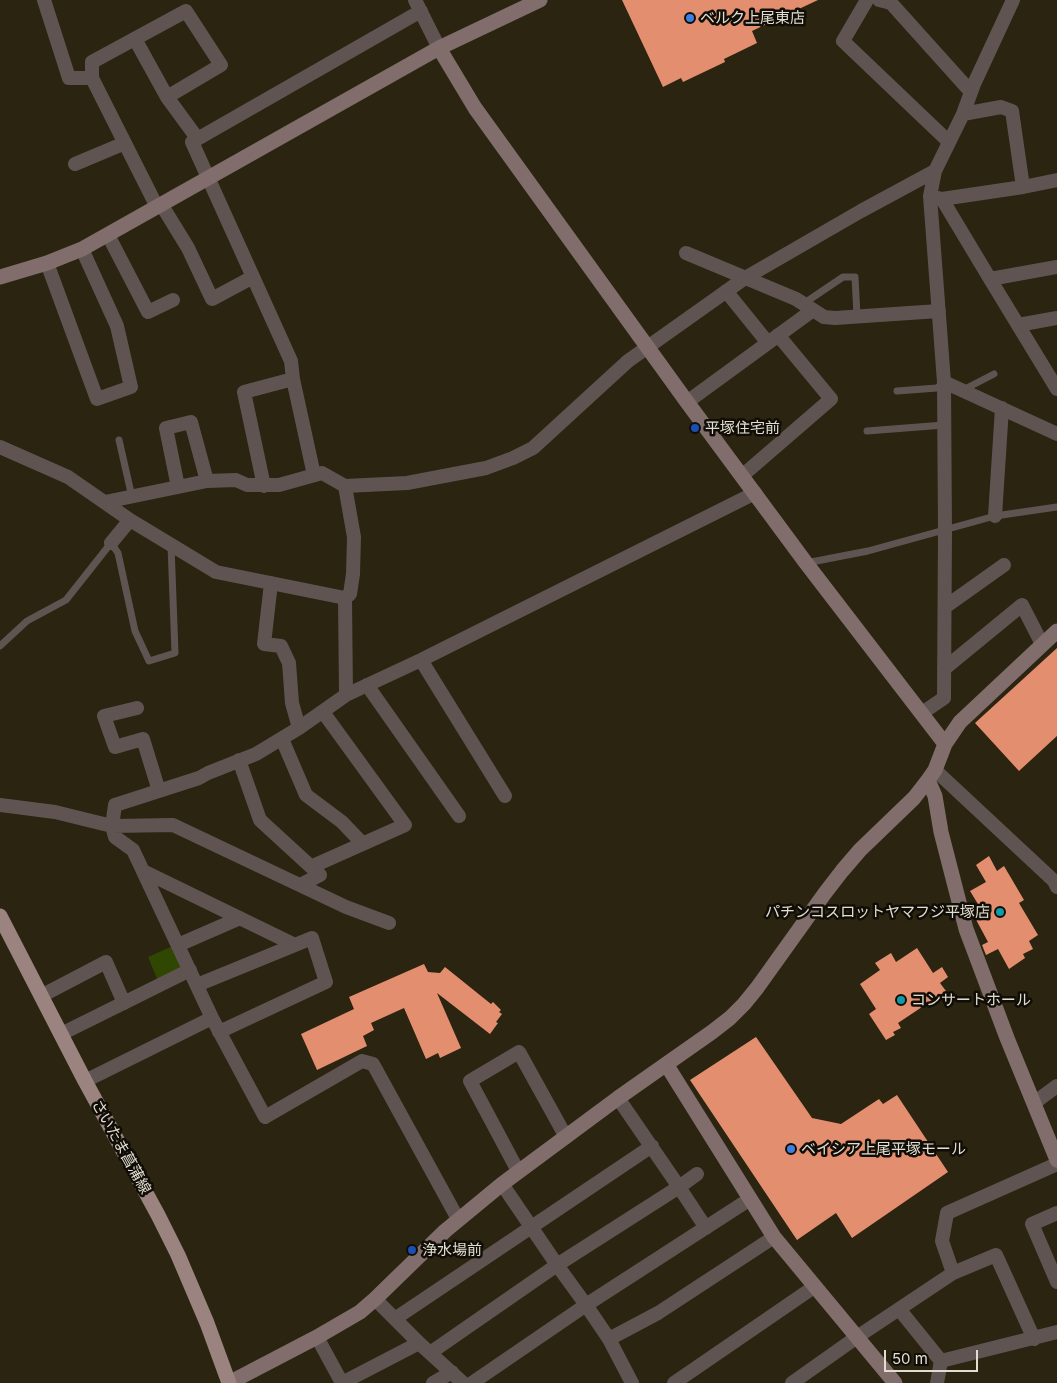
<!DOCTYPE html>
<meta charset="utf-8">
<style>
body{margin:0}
#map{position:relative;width:1057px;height:1383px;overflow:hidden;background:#2a2410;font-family:Inter,sans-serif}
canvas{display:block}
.scale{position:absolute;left:884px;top:1350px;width:94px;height:22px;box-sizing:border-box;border:2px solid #e1ddd1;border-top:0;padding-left:6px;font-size:15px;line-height:18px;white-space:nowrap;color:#e1ddd1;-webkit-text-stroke:4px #100d06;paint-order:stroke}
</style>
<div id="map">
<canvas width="1057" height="1383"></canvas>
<div class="scale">50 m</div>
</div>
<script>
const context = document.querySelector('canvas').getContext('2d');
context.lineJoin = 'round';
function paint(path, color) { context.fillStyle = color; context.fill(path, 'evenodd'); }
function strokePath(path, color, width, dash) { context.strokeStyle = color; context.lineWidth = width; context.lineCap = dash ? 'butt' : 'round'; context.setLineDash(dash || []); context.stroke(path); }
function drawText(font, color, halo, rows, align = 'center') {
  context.font = font + ' Inter,"Noto Sans JP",sans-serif'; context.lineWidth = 5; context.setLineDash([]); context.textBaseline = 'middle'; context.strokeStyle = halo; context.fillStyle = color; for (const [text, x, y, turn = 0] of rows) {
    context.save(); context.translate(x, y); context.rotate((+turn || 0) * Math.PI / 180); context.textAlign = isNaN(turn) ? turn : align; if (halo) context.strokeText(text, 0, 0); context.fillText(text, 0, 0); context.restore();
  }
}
paint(new Path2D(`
 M 173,946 L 183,966 L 181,970 L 158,981 L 148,957 Z`), '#2f4701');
paint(new Path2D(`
 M 622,0 L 818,0 L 752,31 L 757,43 L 724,59 L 725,62 L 683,82 L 681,78 L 663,87 Z
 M 1057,648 L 1057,736 L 1019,771 L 975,723 Z
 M 989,856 L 997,871 L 1004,866 L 1024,900 L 1019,903 L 1038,935 L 1029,941 L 1033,949 L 1023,954 L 1025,958 L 1009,969 L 998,949 L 986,955 L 982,945 L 988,942 L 973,914 L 981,909 L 970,891 L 986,882 L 976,865 Z
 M 917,948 L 933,973 L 942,967 L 948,977 L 940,983 L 946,991 L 898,1023 L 901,1028 L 893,1032 L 895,1035 L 886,1040 L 869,1014 L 876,1009 L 860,984 L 880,970 L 875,963 L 891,953 L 896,962 Z
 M 424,964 L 428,972 L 440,973 L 445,967 L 491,1004 L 493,1002 L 501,1010 L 499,1012 L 502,1014 L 496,1022 L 498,1023 L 490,1034 L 437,993 L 461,1048 L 440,1058 L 438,1053 L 426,1059 L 404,1008 L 371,1023 L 374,1030 L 363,1036 L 367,1046 L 317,1070 L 301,1034 L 354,1009 L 349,997 Z
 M 756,1037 L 812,1118 L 841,1124 L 879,1099 L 883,1104 L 897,1095 L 948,1172 L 852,1238 L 836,1213 L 797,1240 L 690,1080 Z`), '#e48e70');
strokePath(new Path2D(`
 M 803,304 L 843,277 L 855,277 L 857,316
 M 963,390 L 994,374
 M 897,391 L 937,388 L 944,382
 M 867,431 L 944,425
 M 119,440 L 132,497
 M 806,563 L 868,551 L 995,516 L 1057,507
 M 0,646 L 27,621 L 66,600 L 111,543 L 118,553 L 135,631 L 149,661 L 175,653 L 171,545`), '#605452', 7);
strokePath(new Path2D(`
 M 44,0 L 69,78 L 92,78
 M 415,0 L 439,48
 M 867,0 L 843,41 L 949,142
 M 879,0 L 891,3 L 971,92
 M 135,39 L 167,97 L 197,138
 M 963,114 L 1001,107 L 1012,111 L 1023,187
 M 75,164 L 125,143
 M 930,196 L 942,199 L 990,279 L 1057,389
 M 942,199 L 1023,187 L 1057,180
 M 161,204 L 188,248 L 212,299 L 253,277
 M 157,207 L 92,78 L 92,62 L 186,11 L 221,65 L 167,97
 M 108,235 L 148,312 L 173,300
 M 686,253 L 796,299 L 824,317 L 835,318 L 939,311
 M 47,263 L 97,399 L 131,387 L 117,326 L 82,249
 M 990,279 L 1057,267
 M 726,291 L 768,343
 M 1018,325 L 1057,318
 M 944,382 L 1057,434
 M 687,402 L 813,310
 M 0,447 L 68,477 L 130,520 L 216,572 L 345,598
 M 314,475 L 293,379 L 291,361 L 192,142 L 421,11
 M 743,475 L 831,399 L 778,335
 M 264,486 L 244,392 L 293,379
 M 345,486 L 354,537 L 353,574 L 350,594 L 345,598 L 346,695
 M 178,487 L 166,428 L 191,422 L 207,481
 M 105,502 L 207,481 L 236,480 L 247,485 L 279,485 L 322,473 L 345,486 L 407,483 L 486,468 L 513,458 L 533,448 L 628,361 L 745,278 L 861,211 L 935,171
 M 995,516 L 1002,408
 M 111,543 L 130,520
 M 271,583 L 264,644 L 281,646 L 289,663 L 292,703 L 299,728
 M 945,607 L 1004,565
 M 421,660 L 505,796
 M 944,669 L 1022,605 L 1042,644
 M 367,685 L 459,816
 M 137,708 L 104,716 L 115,747 L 143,739 L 159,791
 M 922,713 L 944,698 L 945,531 L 944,382 L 930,196 L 935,171 L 963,114 L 974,84 L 1013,0
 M 282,739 L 306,795 L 342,822 L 363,844
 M 239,760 L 260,820 L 320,875 L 300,885
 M 935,770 L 1054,881 L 1057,887
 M 0,805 L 55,812 L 112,826 L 173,825 L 346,907 L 389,923
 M 313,866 L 405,825 L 323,712
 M 143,871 L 295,945
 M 178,945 L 240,918
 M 197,985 L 312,938 L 326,982 L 219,1032
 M 41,996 L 106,962 L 124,1003
 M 212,1018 L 133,850 L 115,837 L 112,826 L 115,805 L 199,778 L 208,773 L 256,754 L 299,728 L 346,695 L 421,660 L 755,493
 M 61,1034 L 190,970
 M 85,1081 L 212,1018 L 265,1117 L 362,1061 L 373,1064 L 458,1219
 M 1034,1103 L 1057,1086
 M 518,1171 L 470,1081 L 519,1052 L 566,1137
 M 697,1174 L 679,1187 L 706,1228
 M 502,1184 L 557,1265 L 586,1305 L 609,1339 L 632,1383
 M 1057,1213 L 1032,1224 L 1057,1282
 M 953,1273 L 942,1241 L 947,1213 L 1057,1164
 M 375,1299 L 419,1343 L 463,1383
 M 899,1309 L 941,1361 L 937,1383
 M 396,1318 L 652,1146
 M 317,1337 L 342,1383
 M 609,1339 L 658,1313 L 774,1237
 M 430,1353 L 557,1265 L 679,1187 L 618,1098
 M 941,1361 L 1057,1332
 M 342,1383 L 419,1343
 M 433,1383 L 452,1372
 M 472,1383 L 586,1305 L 750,1199
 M 674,1383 L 814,1287
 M 792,1383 L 857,1337 L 953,1273 L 996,1255 L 1034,1339`), '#605452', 14);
strokePath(new Path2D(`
 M 439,48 L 475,108 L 687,402 L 806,563 L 945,744
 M 0,277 L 47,263 L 82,249 L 439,48 L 540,0
 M 928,780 L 935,796 L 941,832 L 966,929 L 1007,1038 L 1057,1160
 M 666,1064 L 774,1237 L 895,1383
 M 229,1383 L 317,1337 L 360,1312 L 375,1299 L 445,1231 L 502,1184 L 618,1098 L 712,1032 L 730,1018 L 744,1004 L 757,988 L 825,893 L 842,871 L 860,850 L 914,798 L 928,780 L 935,770 L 945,744 L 960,722 L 1057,631`), '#816e6c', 15);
strokePath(new Path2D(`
 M 0,916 L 85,1081 L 158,1215 L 178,1255 L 207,1323 L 229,1383`), '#9b8380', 15);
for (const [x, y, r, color] of [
 [690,18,5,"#3f7fe0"],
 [695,428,5,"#1a4fb4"],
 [1000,912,5,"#0f9aa8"],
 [901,1000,5,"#0f9aa8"],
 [791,1149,5,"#3f7fe0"],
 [412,1250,5,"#1a4fb4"]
]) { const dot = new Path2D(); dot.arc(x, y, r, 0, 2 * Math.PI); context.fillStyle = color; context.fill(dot); strokePath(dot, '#100d06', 2); }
drawText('15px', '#e1ddd1', '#100d06', [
 ["ベルク上尾東店",700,18],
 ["平塚住宅前",705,428],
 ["パチンコスロットヤマフジ平塚店",990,912,"right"],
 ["コンサートホール",911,1000],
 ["ベイシア上尾平塚モール",801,1149],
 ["浄水場前",422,1250]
], 'left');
drawText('15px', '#e1ddd1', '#100d06', [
 ["さいたま菖蒲線",121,1147,61]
]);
</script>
